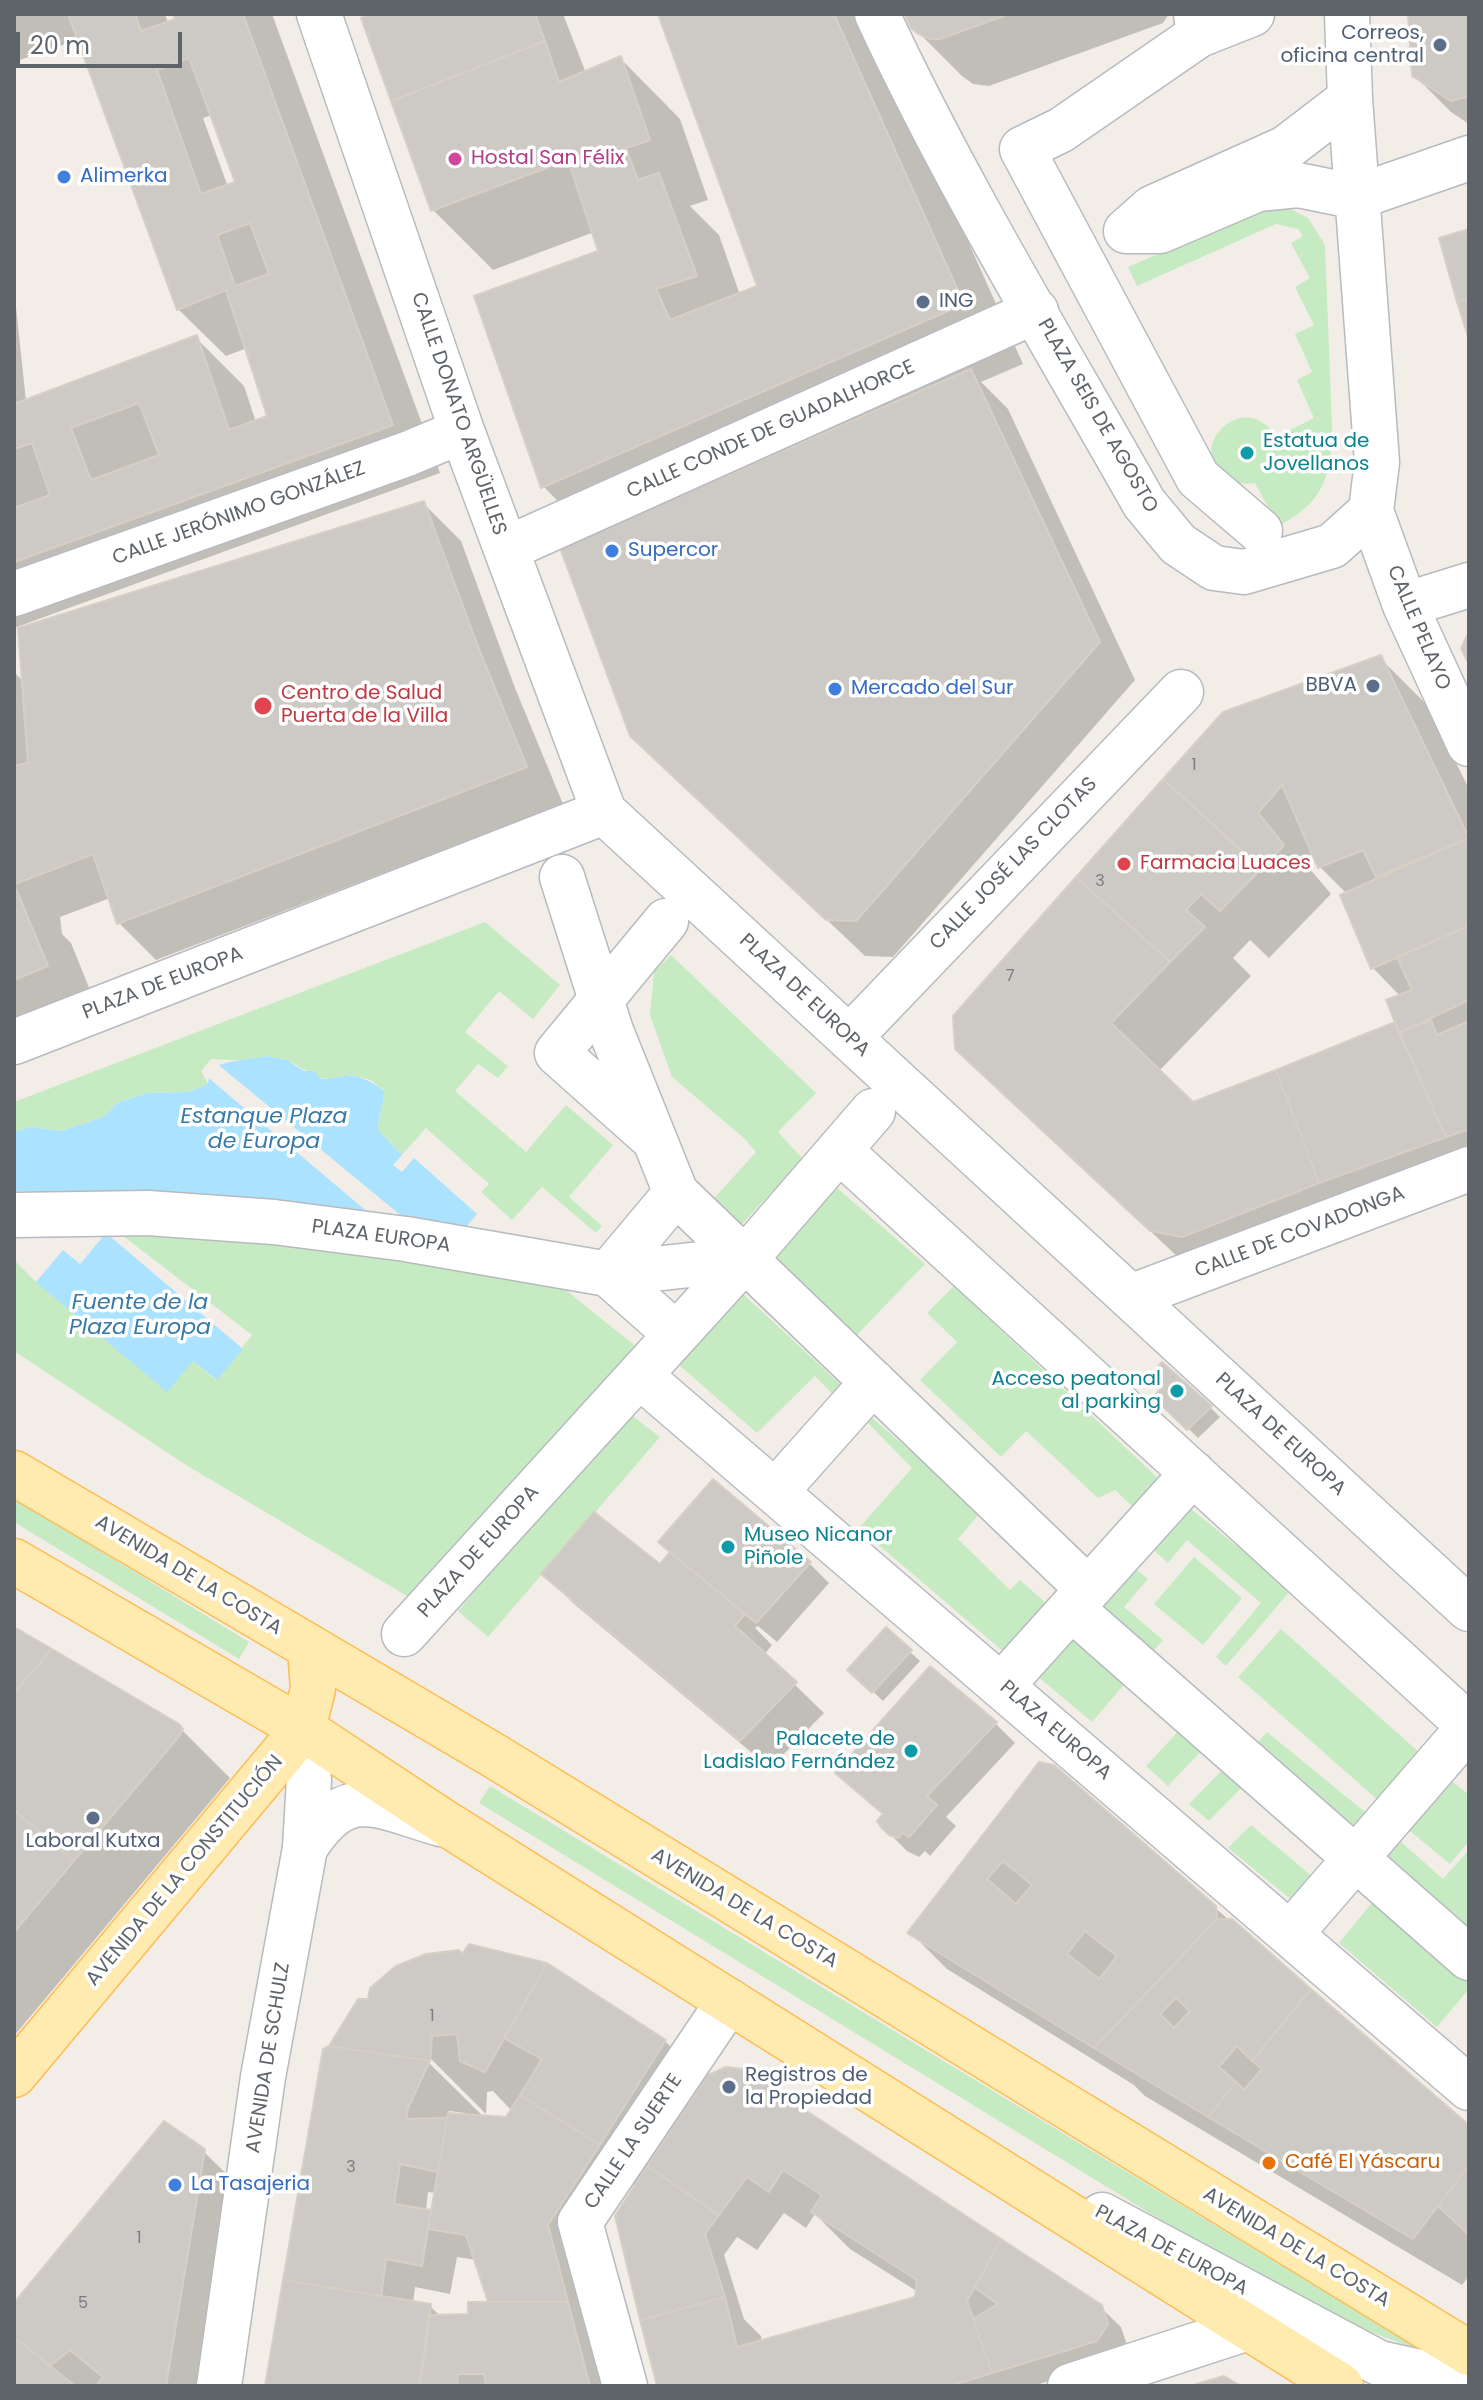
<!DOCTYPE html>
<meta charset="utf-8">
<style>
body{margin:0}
#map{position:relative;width:1483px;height:2400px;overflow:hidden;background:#f2eee7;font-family:Poppins,sans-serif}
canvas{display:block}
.frame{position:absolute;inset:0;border:16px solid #5e6469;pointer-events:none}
.scale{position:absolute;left:16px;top:32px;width:166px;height:36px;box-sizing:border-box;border:4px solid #5e6469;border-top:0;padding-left:10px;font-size:24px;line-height:28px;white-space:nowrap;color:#5e6469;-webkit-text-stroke:6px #fff;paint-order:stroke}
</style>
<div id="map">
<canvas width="1483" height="2400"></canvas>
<div class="frame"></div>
<div class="scale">20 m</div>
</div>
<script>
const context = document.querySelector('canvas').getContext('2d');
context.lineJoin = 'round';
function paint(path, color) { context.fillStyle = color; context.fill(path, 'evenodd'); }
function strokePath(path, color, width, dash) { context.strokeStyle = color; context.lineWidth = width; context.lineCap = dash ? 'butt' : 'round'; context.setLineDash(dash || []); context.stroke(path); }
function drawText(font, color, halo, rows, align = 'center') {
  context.font = font + ' Poppins,sans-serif'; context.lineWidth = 7; context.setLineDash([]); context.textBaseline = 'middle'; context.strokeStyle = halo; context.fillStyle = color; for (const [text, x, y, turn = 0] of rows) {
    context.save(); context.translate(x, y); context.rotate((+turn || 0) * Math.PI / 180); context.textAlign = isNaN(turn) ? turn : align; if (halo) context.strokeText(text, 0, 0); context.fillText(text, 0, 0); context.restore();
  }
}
paint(new Path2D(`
 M 1275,208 L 1292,210 L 1308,218 L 1325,245 L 1332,426 C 1332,475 1324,503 1278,526 L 1255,483 C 1242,485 1236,483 1226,476 C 1183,448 1245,386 1276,437 L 1314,418 L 1297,380 L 1312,372 L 1295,334 L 1314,325 L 1295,287 L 1310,278 L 1291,243 L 1303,236 L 1298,229 L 1276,224 L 1137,286 L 1128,267 L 1250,214 Z
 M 485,922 L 560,985 L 533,1019 L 499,991 L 465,1032 L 508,1066 L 498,1078 L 478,1064 L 455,1091 L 526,1152 L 566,1105 L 613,1145 L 569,1197 L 602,1226 L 596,1233 L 542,1187 L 512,1220 L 481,1192 L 489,1184 L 426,1128 L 402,1155 L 378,1130 C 378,1115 384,1106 384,1091 L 371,1080 L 351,1075 L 338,1080 L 319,1078 L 287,1060 L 267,1056 L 247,1061 L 211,1059 L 201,1071 L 208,1084 L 189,1092 L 146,1093 L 117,1103 L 104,1117 L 61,1131 L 31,1127 L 14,1132 L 14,1102 Z
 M 671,955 L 816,1093 L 778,1132 L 803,1159 L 739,1227 L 710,1203 L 756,1152 L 745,1139 L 672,1077 L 650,1015 L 654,972 Z
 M 836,1187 L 925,1264 L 855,1337 L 769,1258 Z
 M 110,1226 L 215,1229 L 562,1287 L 639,1349 L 412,1599 L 186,1465 L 14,1351 L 14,1260 L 36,1282 L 193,1361 L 216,1380 L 252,1335 Z
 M 954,1286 L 1162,1482 L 1136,1510 L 1115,1490 L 1098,1498 L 1026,1431 L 1001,1457 L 920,1380 L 957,1342 L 927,1313 Z
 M 742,1293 L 853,1396 L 843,1405 L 815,1376 L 757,1433 L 679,1365 Z
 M 626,1411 L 660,1437 L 488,1637 L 458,1611 Z
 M 871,1417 L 981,1512 L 958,1539 L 1010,1590 L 1020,1580 L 1054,1610 L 1012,1659 L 859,1528 L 912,1468 L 866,1421 Z
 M 14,1498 L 249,1642 L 239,1659 L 14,1522 Z
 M 1185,1504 L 1291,1590 L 1226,1666 L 1216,1657 L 1261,1603 L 1187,1540 L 1168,1563 L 1148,1545 Z
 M 1194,1557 L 1242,1598 L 1203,1645 L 1154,1604 Z
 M 1130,1565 L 1148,1579 L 1124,1607 L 1163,1640 L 1150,1655 L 1093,1608 Z
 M 1079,1627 L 1134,1673 L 1092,1722 L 1037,1676 Z
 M 1281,1629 L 1421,1754 L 1379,1801 L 1238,1677 Z
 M 1186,1723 L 1208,1744 L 1168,1786 L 1146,1766 Z
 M 1267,1732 L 1365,1812 L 1351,1828 L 1254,1747 Z
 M 1229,1763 L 1248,1781 L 1209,1821 L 1189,1804 Z
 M 1447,1777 L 1469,1795 L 1469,1841 L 1450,1864 L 1405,1827 Z
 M 490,1786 L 1424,2352 L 1300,2305 L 479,1803 Z
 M 1251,1825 L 1320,1883 L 1299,1906 L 1228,1848 Z
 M 1392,1834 L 1443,1879 L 1469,1850 L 1469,1934 L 1377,1852 Z
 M 1375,1899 L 1469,1966 L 1469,1989 L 1437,2027 L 1339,1943 Z`), '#c6ebc2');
paint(new Path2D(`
 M 267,1056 L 287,1060 L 304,1071 L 315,1071 L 319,1078 C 329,1081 336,1077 346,1076 C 359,1074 374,1083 384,1091 C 384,1106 378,1115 378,1130 L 402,1155 L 393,1165 L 402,1172 L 414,1158 L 477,1214 L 466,1227 L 105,1194 L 14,1191 L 14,1132 L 31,1127 L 61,1131 L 104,1117 L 117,1103 L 147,1093 L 189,1092 L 208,1084 L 210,1069 C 230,1059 245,1061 267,1056 Z
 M 106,1233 L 243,1349 L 217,1380 L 193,1361 L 167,1392 L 36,1282 L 63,1250 L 80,1264 Z`), '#aae2ff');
paint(new Path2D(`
 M 215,1062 L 404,1218 L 370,1214 L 205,1075 L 207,1067 Z`), '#f2eee7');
paint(new Path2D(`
 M 14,14 L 165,14 L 168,23 L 177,20 L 175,14 L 272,14 L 440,473 L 14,628 L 14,288 L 26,401 L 196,338 L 244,386 L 256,422 L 270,417 L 247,348 L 226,356 L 178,309 L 80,39 L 14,62 ZM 212,115 L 237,183 L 228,187 L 203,118 Z
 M 364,14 L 563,14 L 586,73 L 621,59 L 680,119 L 708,200 L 690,206 L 719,235 L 740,295 L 760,287 L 660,14 L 866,14 L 1023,364 L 981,382 L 1008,409 L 1135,680 L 893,957 L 865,956 L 632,735 L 592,536 L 543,486 L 601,252 L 594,232 L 493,270 L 433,210 Z
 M 908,14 L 1169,14 L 1163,23 L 989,86 L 973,84 L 962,76 L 913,27 Z
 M 1410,14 L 1469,14 L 1469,124 L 1451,112 L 1414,75 Z
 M 424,504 L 461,541 L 515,688 L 563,804 L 156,960 L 119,923 L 110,898 L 60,917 L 62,934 L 71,943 L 103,1022 L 14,1057 L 14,672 L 24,682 Z
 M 1380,658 L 1428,706 L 1469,789 L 1469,1194 L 1367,1230 L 1231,1284 L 1200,1278 L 957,1048 L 955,1017 L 1224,714 ZM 1313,852 L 1320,867 L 1347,894 L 1373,968 L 1401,997 L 1398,1023 L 1193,1105 L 1158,1072 L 1251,976 L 1233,958 L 1250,940 L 1269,958 L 1331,894 L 1304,862 Z
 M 1167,1385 L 1210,1407 L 1220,1417 L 1198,1438 L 1156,1397 Z
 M 672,1552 L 809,1563 L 829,1583 L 777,1642 L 758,1626 L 755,1628 L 772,1645 L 764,1655 L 824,1713 L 770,1768 L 573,1603 L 544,1574 L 660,1566 Z
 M 14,1629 L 178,1726 L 230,1778 L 14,2036 Z
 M 886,1630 L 920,1661 L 883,1701 L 850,1670 Z
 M 995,1723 L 1015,1743 L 946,1817 L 956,1826 L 930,1856 L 925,1851 L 919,1857 L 907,1851 L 886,1830 L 884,1816 L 838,1773 Z
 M 1040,1764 L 1214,1907 L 1469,2127 L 1469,2276 L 1462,2285 L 1145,2096 L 1134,2085 L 947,1969 L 910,1932 Z
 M 463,1956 L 546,1965 L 665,2041 L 706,2082 L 742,2071 L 1100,2307 L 1121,2327 L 1127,2345 L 1117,2360 L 1033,2386 L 659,2386 L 636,2187 L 625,2180 L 577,2255 L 610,2386 L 267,2386 L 331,2048 L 370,2001 ZM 428,2056 L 486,2114 L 487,2092 L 493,2091 L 512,2111 L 507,2119 L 491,2124 L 428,2062 ZM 449,2111 L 465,2113 L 465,2116 L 447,2115 ZM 428,2192 L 436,2193 L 433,2212 L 426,2211 ZM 784,2213 L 806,2228 L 815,2214 L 850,2249 L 918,2292 L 917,2298 L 762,2342 L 761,2336 L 744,2319 L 724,2255 L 737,2237 L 757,2250 ZM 457,2257 L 476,2260 L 490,2304 L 470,2316 L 441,2317 L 430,2306 L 413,2303 L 415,2287 L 450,2294 Z
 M 203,2151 L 252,2199 L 221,2386 L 14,2386 L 14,2306 Z`), '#0003');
const building = new Path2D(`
 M 68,14 L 135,14 L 141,31 L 175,19 L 173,14 L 243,14 L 393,425 L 14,562 L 14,508 L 50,495 L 32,443 L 14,449 L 14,404 L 197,335 L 229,430 L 267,416 L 226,290 L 177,310 ZM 189,58 L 235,182 L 201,194 L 157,70 ZM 250,223 L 269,274 L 235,286 L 217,235 ZM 139,403 L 159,455 L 91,480 L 71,428 Z
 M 371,14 L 535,14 L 545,41 L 391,101 L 361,18 Z
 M 658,14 L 834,14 L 964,304 L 541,488 L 474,296 L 598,251 L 568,160 L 431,211 L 391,101 L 545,41 L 559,82 L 621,56 L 650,140 L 626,148 L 638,180 L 659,173 L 697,276 L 656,289 L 670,320 L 757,286 Z
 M 905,14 L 1009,14 L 940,39 L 930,39 L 917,33 L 911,28 Z
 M 1408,14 L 1469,14 L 1469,96 L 1451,101 L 1412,76 Z
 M 1469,229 L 1469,298 L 1457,302 L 1439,238 Z
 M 1469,298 L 1469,340 L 1457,302 Z
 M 971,369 L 1100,642 L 856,921 L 826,920 L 630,736 L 560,548 Z
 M 424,501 L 479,649 L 527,767 L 117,924 L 93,854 L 15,884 L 14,766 L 28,763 L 18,628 Z
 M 1469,632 L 1469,665 L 1461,648 Z
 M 1381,655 L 1469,838 L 1376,877 L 1363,850 L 1318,868 L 1282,785 L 1258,813 L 1284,845 L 1262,869 L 1163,779 L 1223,712 Z
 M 1163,779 L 1261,869 L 1220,911 L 1201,894 L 1186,910 L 1205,927 L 1170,962 L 1076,877 Z
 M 1469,838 L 1469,926 L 1371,969 L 1340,895 Z
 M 1076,877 L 1170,962 L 1111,1023 L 1193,1102 L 1276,1070 L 1319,1183 L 1182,1237 L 1150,1231 L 955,1049 L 953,1016 Z
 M 14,884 L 48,966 L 14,980 Z
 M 1469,926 L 1469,1000 L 1399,1033 L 1386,1000 L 1412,990 L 1397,957 Z
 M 1431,1020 L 1437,1035 L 1469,1021 L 1469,1129 L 1446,1137 L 1399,1033 Z
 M 1395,1022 L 1446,1137 L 1319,1183 L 1276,1070 Z
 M 1162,1362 L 1212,1406 L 1187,1430 L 1153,1397 L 1164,1385 L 1152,1374 Z
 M 713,1479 L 811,1562 L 756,1623 L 658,1542 Z
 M 594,1512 L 660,1564 L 670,1552 L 745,1614 L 735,1626 L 797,1682 L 740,1741 L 541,1574 Z
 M 14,1627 L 52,1649 L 14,1693 Z
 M 886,1627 L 912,1650 L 872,1693 L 847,1670 Z
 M 52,1649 L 179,1724 L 183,1729 L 180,1735 L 74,1861 L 14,1810 L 14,1693 Z
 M 930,1666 L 997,1722 L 927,1796 L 937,1805 L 909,1837 L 903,1833 L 898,1838 L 889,1835 L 881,1827 L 877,1821 L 883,1814 L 835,1773 Z
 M 1039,1762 L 1054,1765 L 1216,1906 L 1217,1919 L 1094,2048 L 907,1933 ZM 1003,1861 L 1032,1885 L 1016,1904 L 987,1879 ZM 1085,1931 L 1117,1956 L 1099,1979 L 1067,1954 Z
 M 14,1810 L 74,1861 L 14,1932 Z
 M 1217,1919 L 1232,1919 L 1311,1989 L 1252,2061 L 1237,2046 L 1219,2067 L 1236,2082 L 1208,2117 L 1094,2048 ZM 1176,1998 L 1190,2011 L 1174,2028 L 1160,2014 Z
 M 469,1944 L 547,1963 L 485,2072 L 460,2061 L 457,2034 L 432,2036 L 430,2061 L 329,2046 L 358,1999 L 368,1999 L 370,1988 L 396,1966 L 426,1954 L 459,1950 L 462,1954 Z
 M 547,1963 L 666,2040 L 600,2145 L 520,2095 L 542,2059 L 504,2038 Z
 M 1311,1989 L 1469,2125 L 1469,2165 L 1413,2239 L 1208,2117 L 1236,2082 L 1244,2090 L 1262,2069 L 1252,2061 Z
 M 329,2046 L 430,2061 L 408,2108 L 406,2119 L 447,2118 L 438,2172 L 400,2164 L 394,2204 L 431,2210 L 422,2266 L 386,2259 L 381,2296 L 283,2280 L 323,2049 Z
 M 726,2067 L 743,2069 L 1001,2239 L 967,2301 L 992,2373 L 950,2386 L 657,2386 L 640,2320 L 725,2297 L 737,2347 L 915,2297 L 917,2280 L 811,2212 L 822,2195 L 783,2170 L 769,2192 L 747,2177 L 719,2215 L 647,2166 L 708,2075 Z
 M 520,2095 L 600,2145 L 548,2225 L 568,2302 L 488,2302 L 466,2235 L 428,2229 L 448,2113 L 506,2117 Z
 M 164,2121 L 205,2149 L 166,2386 L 96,2386 L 103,2377 L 70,2350 L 50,2366 L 14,2337 L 14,2303 Z
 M 1469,2165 L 1469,2235 L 1438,2206 Z
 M 647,2166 L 719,2215 L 705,2234 L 725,2297 L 640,2320 L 615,2216 Z
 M 1001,2239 L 1102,2305 L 1108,2324 L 1097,2341 L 992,2373 L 973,2319 L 998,2304 L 975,2288 Z
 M 283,2280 L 431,2304 L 419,2386 L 265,2386 Z
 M 468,2302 L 568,2302 L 590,2386 L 486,2386 L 484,2374 L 458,2374 L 457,2386 L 420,2386 L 430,2315 L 468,2314 Z
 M 14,2337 L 50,2366 L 75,2386 L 14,2386 Z
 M 1224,2376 L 1241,2386 L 1190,2386 Z`);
paint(building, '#cdc9c4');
strokePath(building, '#d7cfc4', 2);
const minor = new Path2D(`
 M 319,14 L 462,431 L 604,812 L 1469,1609
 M 877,14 C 955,182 1053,342 1144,503 L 1178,544 L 1214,568 L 1244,572 L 1332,546 L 1371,511 L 1377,462 L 1350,99 L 1347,14
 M 1196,14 L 1199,35 L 1252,14
 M 1199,35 L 1061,130 L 1022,149 L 1198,478 L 1260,531
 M 1350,99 L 1286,148 L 1152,208 L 1126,231 L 1160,231 L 1258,189 L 1298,185 L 1357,197 L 1469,158
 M 1371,511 L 1405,605 L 1469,744
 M 506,549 L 1036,311
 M 14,594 L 407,454 L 462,431
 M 1405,605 L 1469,585
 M 562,877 L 611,1031 L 676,1193 L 1088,1589
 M 849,1038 L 1181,692
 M 14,1042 L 604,812
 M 648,1134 L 557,1053 L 666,921
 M 839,1150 L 1469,1726
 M 676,1193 L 608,1274 L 676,1334
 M 14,1215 L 148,1213 L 274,1222 L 406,1239 L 608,1274 L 745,1259
 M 1130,1297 L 1469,1169
 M 640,1376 L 1469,2088
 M 776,1491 L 873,1382
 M 1072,1609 L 1469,1958
 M 404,1634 L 745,1259 L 873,1111
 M 1002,1685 L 1193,1473
 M 305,1848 C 348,1781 376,1806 441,1824
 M 1291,1933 L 1469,1727
 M 1102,2215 L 1379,2363 L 1469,2383
 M 219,2386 L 263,2077 L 305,1848 L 309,1780 L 303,1729
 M 625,2386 L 580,2222 L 729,2001
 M 1070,2386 L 1248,2328`);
const major = new Path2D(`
 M 14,1473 L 493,1755 L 1469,2353
 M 14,1561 L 303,1729 L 450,1826 L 1341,2386
 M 14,2075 L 303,1729 L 313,1689 L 310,1648`);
strokePath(minor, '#b7babf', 47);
strokePath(major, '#febd54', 47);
strokePath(minor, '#fff', 44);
strokePath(major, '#ffeaaf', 44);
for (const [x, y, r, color] of [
 [1440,45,8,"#5c6f8a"],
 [455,159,8,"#d1479c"],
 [64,177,8,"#3f7fe0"],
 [923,302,8,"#5c6f8a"],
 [1247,453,8,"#0f9aa8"],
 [612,551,8,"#3f7fe0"],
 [1373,686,8,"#5c6f8a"],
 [835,689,8,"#3f7fe0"],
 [263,706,10,"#e0444e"],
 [1124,864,8,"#e0444e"],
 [1177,1391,8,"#0f9aa8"],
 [728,1547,8,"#0f9aa8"],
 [911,1751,8,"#0f9aa8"],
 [93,1818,8,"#5c6f8a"],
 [729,2087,8,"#5c6f8a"],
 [1269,2163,8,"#e8710a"],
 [175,2185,8,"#3f7fe0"]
]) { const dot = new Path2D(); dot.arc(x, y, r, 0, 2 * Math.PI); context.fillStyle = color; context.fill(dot); strokePath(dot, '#fff', 3); }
drawText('16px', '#7a7d80', null, [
 ["1",1194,766],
 ["3",1100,882],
 ["7",1010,977],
 ["1",432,2017],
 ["3",351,2168],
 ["1",139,2239],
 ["5",83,2304]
]);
drawText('20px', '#4e5e75', '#fff', [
 ["Correos,",1424,34],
 ["oficina central",1424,57],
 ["ING",939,302,"left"],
 ["BBVA",1357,686],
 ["Laboral Kutxa",93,1842,"center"],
 ["Registros de",745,2076,"left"],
 ["la Propiedad",745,2099,"left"]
], 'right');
drawText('20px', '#b23c85', '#fff', [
 ["Hostal San Félix",471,159]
], 'left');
drawText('20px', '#366cbe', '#fff', [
 ["Alimerka",80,177],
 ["Supercor",628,551],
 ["Mercado del Sur",851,689],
 ["La Tasajeria",191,2185]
], 'left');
drawText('20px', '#5e6469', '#fff', [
 ["CALLE DONATO ARGÜELLES",458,414,71],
 ["PLAZA SEIS DE AGOSTO",1097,416,60],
 ["CALLE CONDE DE GUADALHORCE",771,430,-24],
 ["CALLE JERÓNIMO GONZÁLEZ",239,514,-20],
 ["CALLE PELAYO",1418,628,67],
 ["CALLE JOSÉ LAS CLOTAS",1014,864,-46],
 ["PLAZA DE EUROPA",163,984,-21],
 ["PLAZA DE EUROPA",804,996,43],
 ["CALLE DE COVADONGA",1300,1233,-21],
 ["PLAZA EUROPA",381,1237,8],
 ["PLAZA DE EUROPA",1280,1435,43],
 ["PLAZA DE EUROPA",479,1552,-48],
 ["AVENIDA DE LA COSTA",188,1576,31],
 ["PLAZA EUROPA",1055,1731,41],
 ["AVENIDA DE LA CONSTITUCIÓN",185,1871,-50],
 ["AVENIDA DE LA COSTA",744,1909,31],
 ["AVENIDA DE SCHULZ",269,2058,-81],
 ["CALLE LA SUERTE",634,2142,-56],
 ["AVENIDA DE LA COSTA",1296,2248,31],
 ["PLAZA DE EUROPA",1171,2251,28]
]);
drawText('20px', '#0d838f', '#fff', [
 ["Estatua de",1263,442],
 ["Jovellanos",1263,465],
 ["Acceso peatonal",1161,1380,"right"],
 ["al parking",1161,1403,"right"],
 ["Museo Nicanor",744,1536],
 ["Piñole",744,1559],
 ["Palacete de",895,1740,"right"],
 ["Ladislao Fernández",895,1763,"right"]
], 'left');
drawText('20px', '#be3a42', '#fff', [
 ["Centro de Salud",281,694],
 ["Puerta de la Villa",281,717],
 ["Farmacia Luaces",1140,864]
], 'left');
drawText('20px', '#c56008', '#fff', [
 ["Café El Yáscaru",1285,2163]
], 'left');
drawText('italic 22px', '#377aa9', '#fff', [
 ["Estanque Plaza",264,1117],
 ["de Europa",264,1142],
 ["Fuente de la",140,1303],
 ["Plaza Europa",140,1328]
]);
</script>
